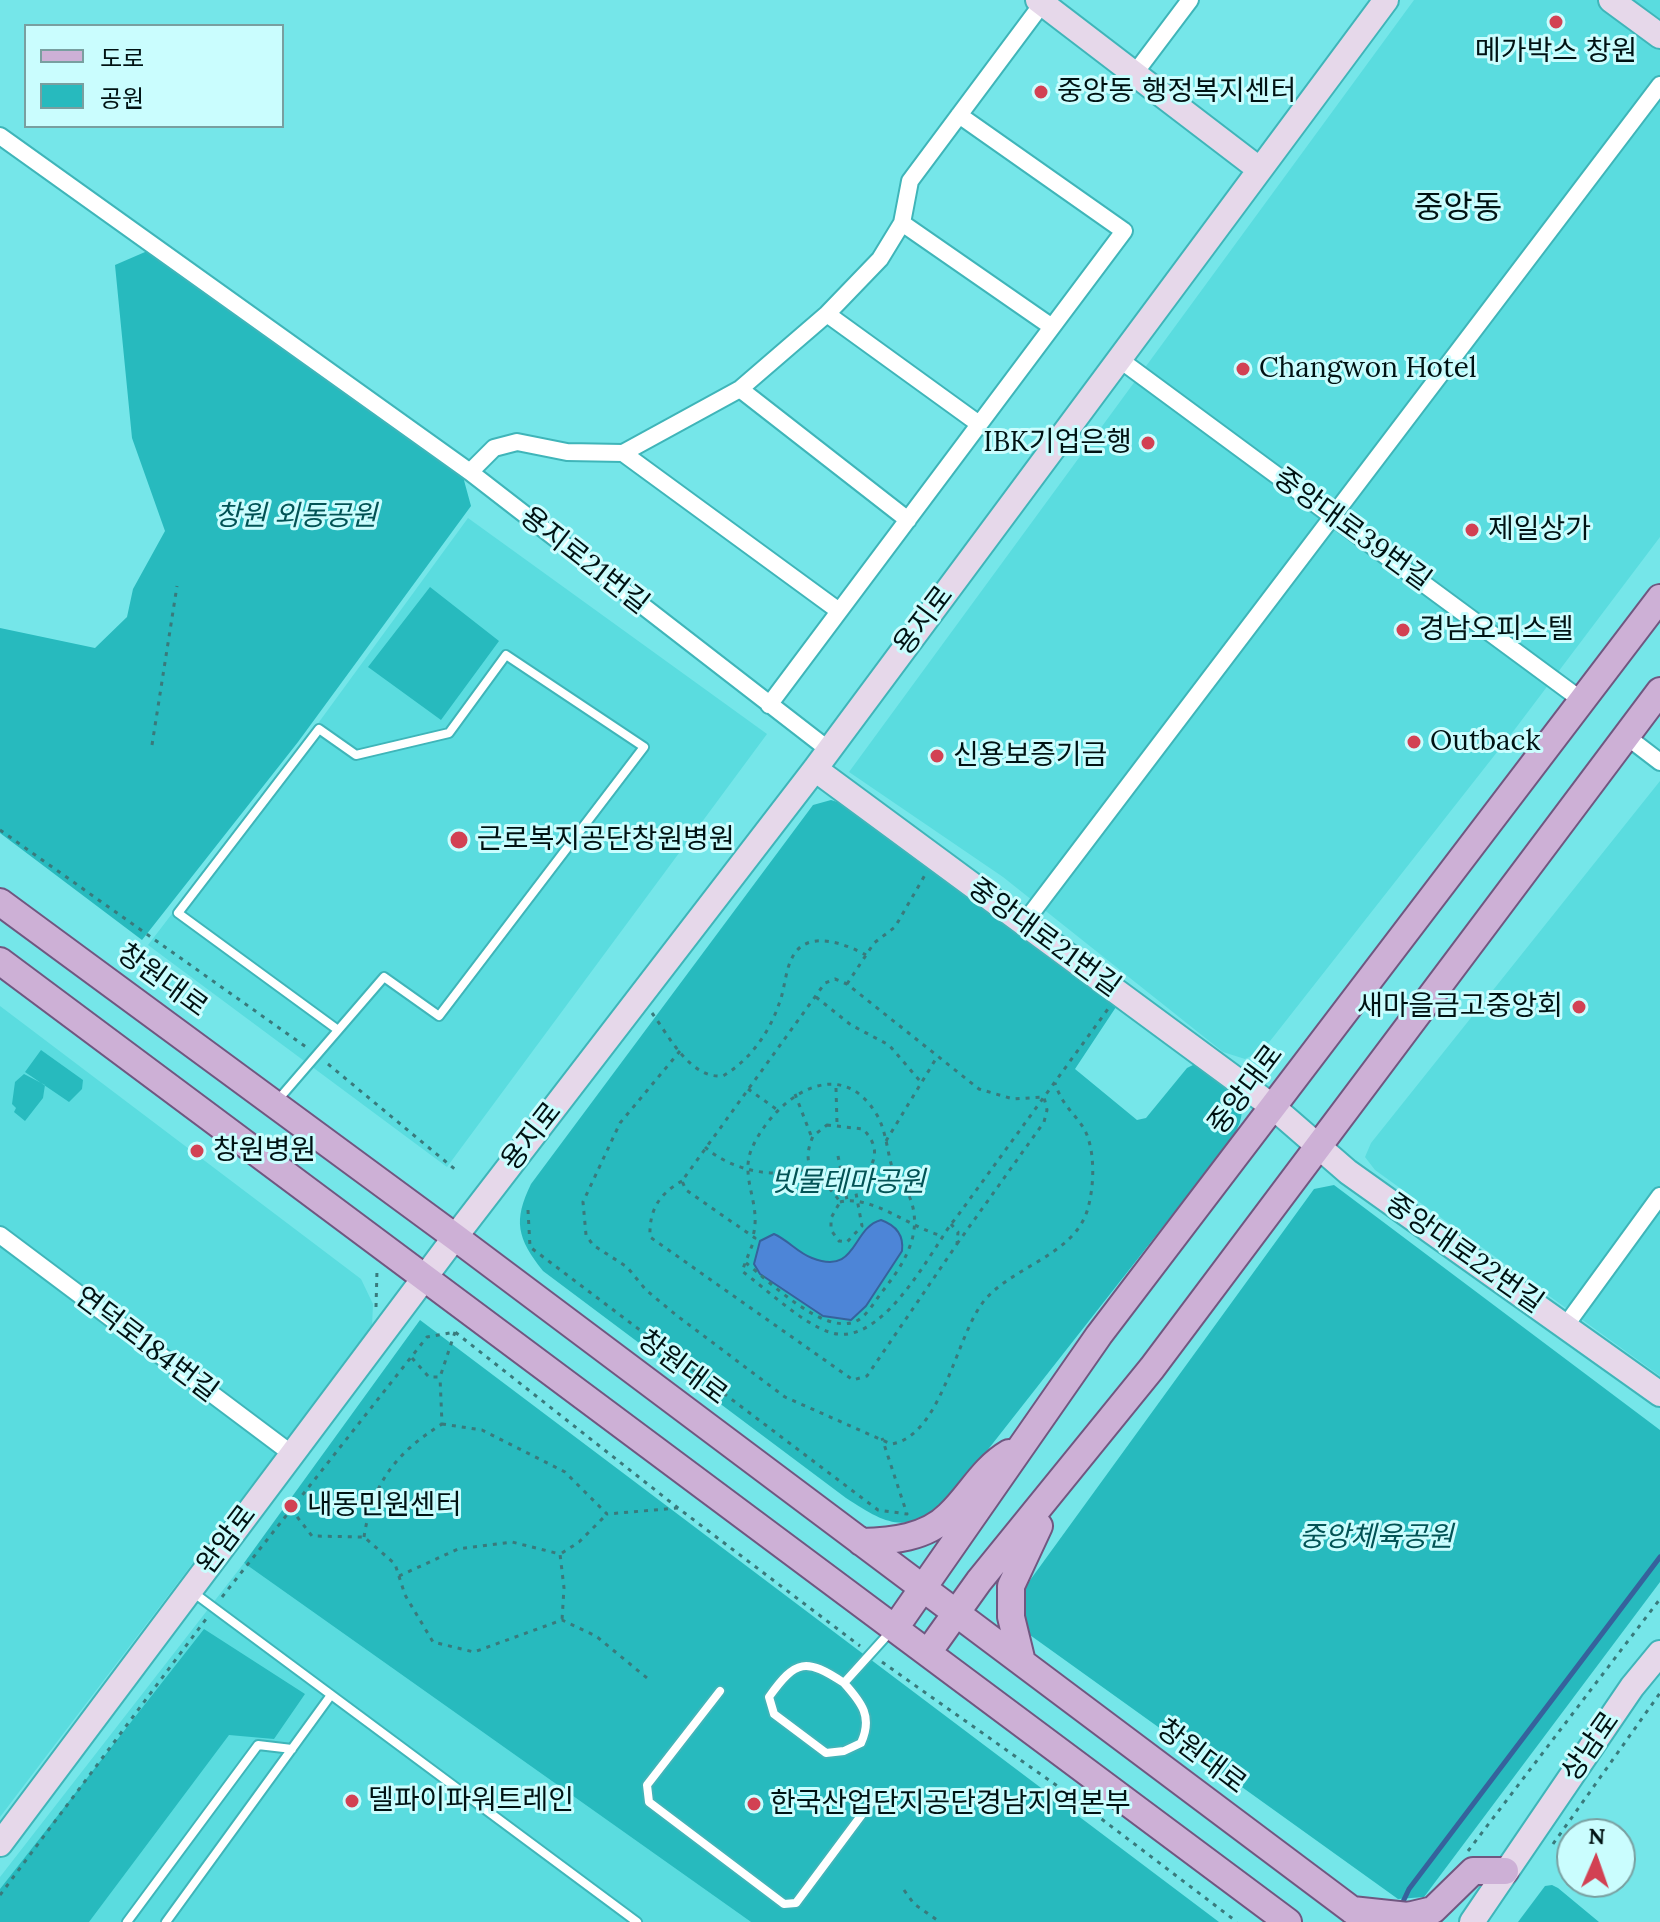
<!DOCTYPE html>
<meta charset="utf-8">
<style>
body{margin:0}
#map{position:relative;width:1660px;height:1922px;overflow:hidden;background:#75e6e9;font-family:Lora,"Noto Sans KR",serif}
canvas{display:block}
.legend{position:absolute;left:24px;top:24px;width:260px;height:104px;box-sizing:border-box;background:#cafdfe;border:2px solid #799fa0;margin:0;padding:10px 14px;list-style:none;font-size:24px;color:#001213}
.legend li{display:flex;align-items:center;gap:16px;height:40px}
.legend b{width:40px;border:2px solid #799fa0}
.north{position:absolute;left:1556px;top:1818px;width:80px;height:80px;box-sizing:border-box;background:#cafdfe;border:2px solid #799fa0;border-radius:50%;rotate:2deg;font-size:22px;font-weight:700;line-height:32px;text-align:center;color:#001213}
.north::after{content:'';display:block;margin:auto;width:28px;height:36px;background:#d24153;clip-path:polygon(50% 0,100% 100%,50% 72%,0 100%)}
</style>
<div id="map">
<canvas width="1660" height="1922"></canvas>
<ul class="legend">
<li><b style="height:10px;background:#cdb0d6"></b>도로</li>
<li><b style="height:22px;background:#27babe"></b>공원</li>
</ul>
<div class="north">N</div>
</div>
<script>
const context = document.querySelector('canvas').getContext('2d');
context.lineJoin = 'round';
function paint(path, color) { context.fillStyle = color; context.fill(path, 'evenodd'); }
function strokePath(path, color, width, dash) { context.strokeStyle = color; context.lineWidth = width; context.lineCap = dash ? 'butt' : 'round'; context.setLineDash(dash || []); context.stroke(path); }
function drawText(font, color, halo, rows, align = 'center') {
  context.font = font + ' Lora,"Noto Sans KR",serif'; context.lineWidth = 6; context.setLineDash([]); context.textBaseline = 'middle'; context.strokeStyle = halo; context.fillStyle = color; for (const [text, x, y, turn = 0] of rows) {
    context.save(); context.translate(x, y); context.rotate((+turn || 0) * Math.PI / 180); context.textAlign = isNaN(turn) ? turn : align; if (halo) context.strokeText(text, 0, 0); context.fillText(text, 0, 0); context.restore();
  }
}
paint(new Path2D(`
 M 1414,0 L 1660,0 L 1660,537 L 1512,733 L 1263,1050 L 1245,1059 L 1223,1052 L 1003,877 L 849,772 Z
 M 468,518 L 767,734 L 447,1167 L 148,945 L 311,733 Z
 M 1660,781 L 1660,1376 L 1375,1170 L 1365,1157 L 1371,1143 Z
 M 0,1006 L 361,1279 L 373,1304 L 372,1327 L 0,1817 Z
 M 244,1563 L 751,1922 L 0,1922 L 0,1877 Z`), '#5adcdf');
paint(new Path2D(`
 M 152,249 L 462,473 L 471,506 L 298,742 L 142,940 L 0,833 L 0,628 L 95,648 L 127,617 L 133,589 L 165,531 L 132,438 L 115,265 Z
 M 430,587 L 499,641 L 441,720 L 368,667 Z
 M 831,800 L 850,806 L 1116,1007 L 1075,1069 L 1137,1120 L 1146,1118 L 1187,1068 L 1195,1064 C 1228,1088 1259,1097 1231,1140 L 946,1503 C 905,1535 886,1524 846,1498 L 543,1271 C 517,1238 513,1221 531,1184 L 813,805 Z
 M 41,1050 L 83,1080 L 82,1089 L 69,1102 L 25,1072 Z
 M 24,1074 L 45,1085 L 43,1098 L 25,1121 L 14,1112 L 16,1108 L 12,1104 L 15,1082 Z
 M 1334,1185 L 1660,1430 L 1660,1582 L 1424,1897 L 1398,1899 L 1016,1625 L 1020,1594 L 1314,1189 Z
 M 420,1320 L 1219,1922 L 751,1922 L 244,1563 Z
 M 204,1629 L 305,1694 L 274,1739 L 229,1735 L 89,1922 L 0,1922 L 0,1889 Z
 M 1552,1885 L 1558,1888 L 1599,1922 L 1518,1922 L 1545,1886 Z`), '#27babe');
const water = new Path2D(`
 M 881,1220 C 895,1225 904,1235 902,1251 L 866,1306 L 851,1320 L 823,1316 L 760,1274 L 754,1264 L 760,1241 L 774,1234 C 788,1240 798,1253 812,1258 C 858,1276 851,1228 881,1220 Z`);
paint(water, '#4d85d7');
strokePath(water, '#36629c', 2);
strokePath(new Path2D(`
 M 1401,1906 L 1409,1889 L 1660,1557`), '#36629c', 5);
const lane = new Path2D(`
 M 277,1101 L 384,977 L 439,1016 L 644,747 L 506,655 L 449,733 L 356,755 L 319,729 L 178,913 L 338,1030
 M 194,1593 L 637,1922
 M 844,1683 C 862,1703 873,1717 861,1743 L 844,1751 L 826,1753 L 774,1714 L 769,1697 C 796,1659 806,1658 844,1683 L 891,1631
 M 720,1691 L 647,1785 L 649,1802 L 784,1904 L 796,1903 L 872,1801
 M 127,1922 L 258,1745 L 292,1749
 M 166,1922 L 331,1695`);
const street = new Path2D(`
 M 1135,73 L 1190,0
 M 0,136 L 470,472
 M 902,223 L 1052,327
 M 827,314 L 979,424
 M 1119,359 L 1584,702
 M 740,389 L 908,520
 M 623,453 L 839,611
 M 769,705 L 1124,231 L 959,115
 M 1626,736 L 1660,762
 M 829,750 L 470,472 L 494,448 L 517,442 L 567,452 L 623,453 L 740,389 L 827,314 L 880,259 L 902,223 L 910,181 L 1042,4
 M 1024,923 L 1660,85
 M 0,1235 L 292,1454
 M 1566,1325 L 1660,1196`);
const secondary = new Path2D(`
 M 1038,0 L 1259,169
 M 1611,0 L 1660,36
 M 815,769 L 1273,1107 L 1348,1172 L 1660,1394
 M 0,1844 L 455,1237 L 815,769 L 1386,0
 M 1472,1922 L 1632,1687 L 1660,1653`);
const primary = new Path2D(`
 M 0,902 L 455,1237 L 1368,1922
 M 0,961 L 1288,1922
 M 861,1542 C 892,1541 926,1538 949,1515 C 971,1494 982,1469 1009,1453
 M 895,1628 L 1099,1335 L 1660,598
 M 929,1651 L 979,1581 L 1152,1368 L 1660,691
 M 1022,1662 L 1011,1617 L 1011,1586 L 1039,1526
 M 1352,1910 L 1408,1916 L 1433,1910 L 1473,1871 L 1505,1871`);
strokePath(lane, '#3fb5b9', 12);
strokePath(street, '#3fb5b9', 20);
strokePath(secondary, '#3fb5b9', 28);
strokePath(primary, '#705780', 30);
strokePath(new Path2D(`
 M 152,745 L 177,586
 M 0,830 L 306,1047
 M 847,984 L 874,943 L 895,927 L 925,875
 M 816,997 L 851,1025 L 889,1045 L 920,1081
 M 652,1013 C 669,1036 690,1079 723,1076 C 750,1060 769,1033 779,1004 C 785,989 785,970 793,956 C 808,929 846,944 866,955
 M 680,1051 L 620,1123 L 583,1202 L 586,1235 L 593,1245 L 627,1267 L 646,1290 L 676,1315 L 785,1397 L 891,1444 C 940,1437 955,1342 981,1305 C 1007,1267 1075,1257 1088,1208 C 1094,1186 1095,1156 1087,1135 C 1080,1117 1063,1109 1055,1083
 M 328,1064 L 457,1171
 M 836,1088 L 837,1124
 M 748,1089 L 779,1111
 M 795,1094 L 812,1138
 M 827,1125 L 863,1129 C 886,1153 870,1169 855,1188 L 862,1226 L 847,1242 L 839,1241 L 831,1230 L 831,1218 L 840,1202 C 824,1176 797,1174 813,1136 Z
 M 886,1141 L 937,1057
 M 705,1147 C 730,1170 778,1181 810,1167
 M 838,1156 L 847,1200
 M 682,1181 C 659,1194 649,1210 650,1237 L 853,1380 L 867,1376 L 957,1244 L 958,1232 L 951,1224
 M 840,1202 C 871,1194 910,1228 943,1236
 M 528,1210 L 530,1247 L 878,1510 L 907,1514 L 882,1438
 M 957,1244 L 1044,1122 L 1047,1110 L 1044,1097 L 1013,1099 L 979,1089 L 847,984 L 835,979 L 825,983 L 682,1181 L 686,1190 L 755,1238 L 742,1271 C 766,1289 802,1323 829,1332 C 879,1350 927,1259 951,1224 L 956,1218 L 1108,1009
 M 746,1263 C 769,1281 822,1334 854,1322 C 866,1318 874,1302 882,1292 C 903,1265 924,1234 910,1198 C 906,1187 896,1178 892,1167 C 887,1150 886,1131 877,1115 C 839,1051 774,1099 752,1148 C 739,1178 762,1204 753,1236
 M 376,1307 L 377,1270
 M 412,1358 L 429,1377 L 440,1377 L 455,1332
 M 442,1424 L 482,1430 L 565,1472 L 607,1514 L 678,1508
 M 291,1509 L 312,1536 L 364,1537 L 395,1564 L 405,1595 L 433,1642 L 474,1652 L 562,1620 L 596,1636 L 647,1678
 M 364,1537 C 372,1483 397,1452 442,1424 L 440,1377
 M 562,1553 L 579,1542 L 607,1514
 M 399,1576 L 458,1549 L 512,1542 L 560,1554 L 564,1588 L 562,1620
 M 222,1597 L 427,1337 L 455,1332 L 678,1508 L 860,1646
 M 882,1662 L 1070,1795 L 1237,1922
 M 1553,1844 L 1660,1693
 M 1468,1851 L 1660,1599
 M 904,1890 L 914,1904 L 940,1922
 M 0,1895 L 206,1619`), '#397a7c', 3, [4, 6]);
strokePath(lane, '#fff', 8);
strokePath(street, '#fff', 16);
strokePath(secondary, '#e6d8ea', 24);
strokePath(primary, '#cdb0d6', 26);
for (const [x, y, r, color] of [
 [1556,22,8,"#d24153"],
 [1041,92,8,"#d24153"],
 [1243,369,8,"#d24153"],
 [1148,443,8,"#d24153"],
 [1472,530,8,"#d24153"],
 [1403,630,8,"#d24153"],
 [1414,742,8,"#d24153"],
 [937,756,8,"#d24153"],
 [459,840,10,"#d24153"],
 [1579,1007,8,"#d24153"],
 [197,1151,8,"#d24153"],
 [291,1506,8,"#d24153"],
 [352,1801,8,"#d24153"],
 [754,1804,8,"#d24153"]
]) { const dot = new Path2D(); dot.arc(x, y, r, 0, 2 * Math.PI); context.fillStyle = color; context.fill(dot); strokePath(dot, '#cafdfe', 3); }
drawText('28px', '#001213', '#cafdfe', [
 ["메가박스 창원",1556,52,"center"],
 ["중앙동 행정복지센터",1057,92],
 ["Changwon Hotel",1259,369],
 ["IBK기업은행",1132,443,"right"],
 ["제일상가",1488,530],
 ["경남오피스텔",1419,630],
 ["Outback",1430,742],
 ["신용보증기금",953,756],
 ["근로복지공단창원병원",477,840],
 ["새마을금고중앙회",1563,1007,"right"],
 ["창원병원",213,1151],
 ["내동민원센터",307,1506],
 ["델파이파워트레인",368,1801],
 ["한국산업단지공단경남지역본부",770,1804]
], 'left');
drawText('italic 28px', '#025355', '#cafdfe', [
 ["창원 외동공원",296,517],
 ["빗물테마공원",848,1183],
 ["중앙체육공원",1376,1538]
]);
drawText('28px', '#001213', '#cafdfe', [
 ["중앙대로39번길",1352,530,36],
 ["용지로21번길",584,561,38],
 ["용지로",924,621,-53],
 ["중앙대로21번길",1044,938,36],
 ["창원대로",162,981,36],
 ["중앙대로",1246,1090,-53],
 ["용지로",532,1137,-52],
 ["중앙대로22번길",1464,1254,35],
 ["연덕로184번길",146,1345,37],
 ["창원대로",682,1368,37],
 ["완암로",227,1540,-53],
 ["상남로",1591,1747,-55],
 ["창원대로",1201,1757,37]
]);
drawText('32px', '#001213', '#cafdfe', [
 ["중앙동",1458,209]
]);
</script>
